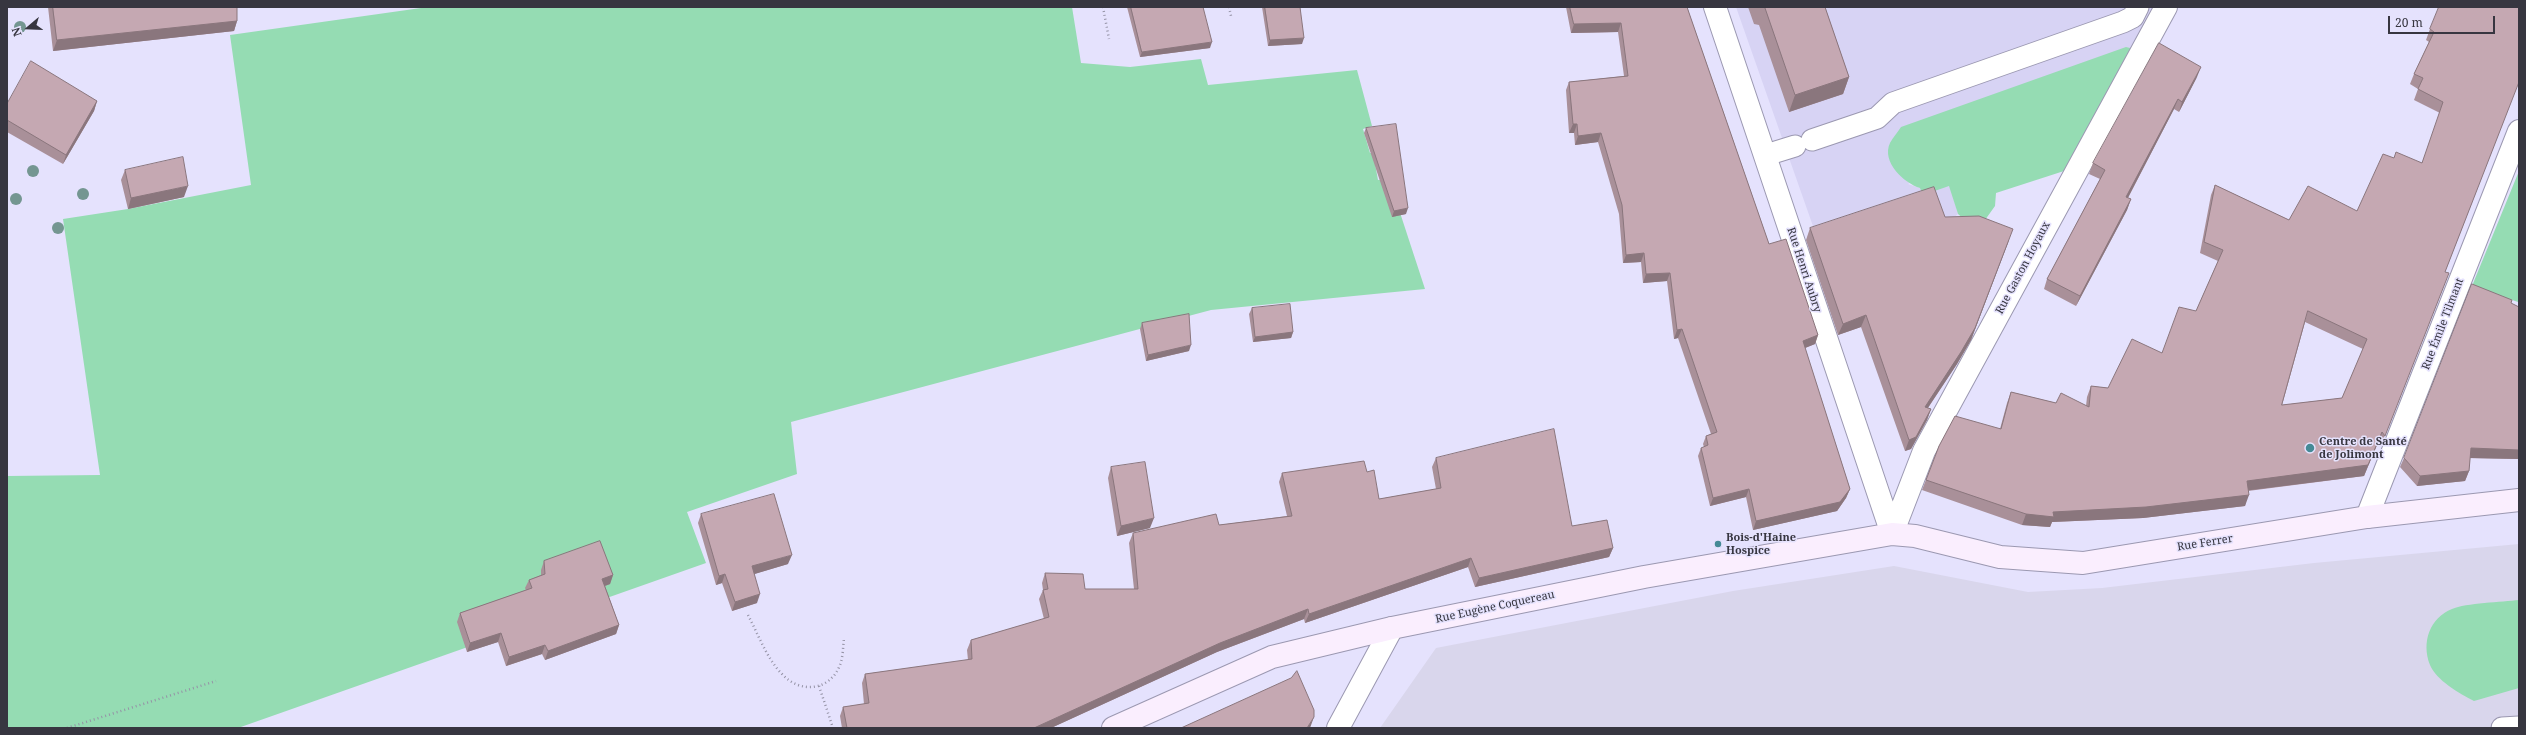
<!DOCTYPE html>
<meta charset="utf-8">
<style>
body{margin:0}
#map{position:relative;width:2526px;height:735px;overflow:hidden;background:#e5e2fd;font-family:"Noto Serif",serif}
canvas{display:block}
.frame{position:absolute;inset:0;border:8px solid #373640;pointer-events:none}
.north{position:absolute;left:8px;top:8px;width:40px;height:40px;-webkit-text-stroke:3px #e5e2fd;paint-order:stroke;rotate:251deg;font-size:11px;font-weight:700;line-height:16px;text-align:center;color:#373640}
.north::after{content:'';display:block;margin:auto;width:14px;height:18px;background:#373640;clip-path:polygon(50% 0,100% 100%,50% 72%,0 100%)}
.scale{position:absolute;left:2388px;top:16px;width:107px;height:18px;box-sizing:border-box;border:2px solid #373640;border-top:0;padding-left:5px;font-size:12px;line-height:14px;white-space:nowrap;color:#373640;-webkit-text-stroke:3px #e5e2fd;paint-order:stroke}
</style>
<div id="map">
<canvas width="2526" height="735"></canvas>
<div class="frame"></div>
<div class="north">N</div>
<div class="scale">20 m</div>
</div>
<script>
const context = document.querySelector('canvas').getContext('2d');
context.lineJoin = 'round';
function paint(path, color) { context.fillStyle = color; context.fill(path, 'evenodd'); }
function strokePath(path, color, width, dash) { context.strokeStyle = color; context.lineWidth = width; context.lineCap = dash ? 'butt' : 'round'; context.setLineDash(dash || []); context.stroke(path); }
function drawText(font, color, halo, rows, align = 'center') {
  context.font = font + ' "Noto Serif",serif'; context.lineWidth = 3; context.setLineDash([]); context.textBaseline = 'middle'; context.strokeStyle = halo; context.fillStyle = color; for (const [text, x, y, turn = 0] of rows) {
    context.save(); context.translate(x, y); context.rotate((+turn || 0) * Math.PI / 180); context.textAlign = isNaN(turn) ? turn : align; if (halo) context.strokeText(text, 0, 0); context.fillText(text, 0, 0); context.restore();
  }
}
paint(new Path2D(`
 M 1736,7 L 2157,7 L 2134,49 L 1908,184 L 1920,188 L 1950,186 L 1958,214 L 1941,228 L 1827,266 Z`), '#d7d3f4');
paint(new Path2D(`
 M 2519,544 L 2519,728 L 1380,728 L 1436,648 L 1733,591 L 1894,566 L 2028,592 L 2102,588 L 2314,563 Z`), '#d9d6ec');
paint(new Path2D(`
 M 428,7 L 1072,7 L 1081,63 L 1130,67 L 1201,59 L 1208,85 L 1357,70 L 1372,126 L 1363,129 L 1370,153 L 1373,153 L 1378,180 L 1389,179 L 1425,289 L 1211,310 L 791,422 L 797,474 L 687,512 L 706,563 L 238,728 L 7,728 L 7,476 L 100,475 L 63,219 L 128,209 L 251,185 L 230,35 Z
 M 2126,47 L 2134,49 L 2064,171 L 1996,193 L 1995,206 L 1985,220 L 1966,221 L 1958,214 L 1949,186 L 1923,195 L 1920,188 C 1904,183 1881,162 1890,143 C 1893,137 1898,132 1901,127 Z
 M 2519,171 L 2519,299 L 2518,302 L 2472,286 Z
 M 2519,600 L 2519,688 L 2474,701 C 2460,694 2436,680 2430,665 C 2421,642 2430,618 2452,609 C 2466,603 2502,602 2519,600 Z`), '#95dcb3');
const lane = new Path2D(`
 M 1812,140 L 1877,118 L 1893,103 L 2123,22 L 2133,17 L 2138,7
 M 1766,155 L 1795,146
 M 2502,728 L 2519,727`);
const street = new Path2D(`
 M 1715,7 L 1892,534
 M 2367,517 L 2519,131
 M 1892,534 L 1924,451 L 2166,7
 M 1338,728 L 1392,628`);
const secondary = new Path2D(`
 M 1113,728 L 1272,657 L 1392,628 L 1644,577 L 1892,534 L 1915,536 L 2000,557 L 2083,563 L 2367,517 L 2519,500`);
strokePath(lane, '#9b98b1', 23);
strokePath(street, '#9b98b1', 24);
strokePath(secondary, '#9b98b1', 24);
strokePath(new Path2D(`
 M 1103,7 L 1109,39
 M 1229,7 L 1231,16
 M 748,615 C 758,634 767,659 782,674 C 800,694 830,691 840,665 C 843,657 843,647 844,638
 M 819,686 L 833,728
 M 67,728 L 216,681`), '#9593a6', 2.5, [1, 3]);
strokePath(lane, '#fff', 21);
strokePath(street, '#fff', 22);
strokePath(secondary, '#faeefe', 22);
context.fillStyle = '#749691';
for (const [x, y] of [
 [20,27],
 [33,171],
 [83,194],
 [16,199],
 [58,228]
]) { context.beginPath(); context.arc(x, y, 6, 0, 2 * Math.PI); context.fill(); }
paint(new Path2D(`
 M 48,7 L 237,7 L 237,21 L 234,31 L 53,51 Z
 M 1127,7 L 1203,7 L 1210,48 L 1140,57 Z
 M 1262,7 L 1300,7 L 1302,44 L 1268,46 Z
 M 1566,7 L 1687,7 L 1769,244 L 1818,335 L 1815,344 L 1805,348 L 1850,489 L 1846,498 L 1837,511 L 1753,530 L 1746,497 L 1710,506 L 1698,456 L 1701,448 L 1704,447 L 1703,444 L 1706,436 L 1711,434 L 1678,338 L 1674,339 L 1667,281 L 1643,283 L 1641,262 L 1623,263 L 1619,214 L 1598,142 L 1575,145 L 1574,133 L 1569,133 L 1566,90 L 1569,82 L 1624,76 L 1618,32 L 1571,33 Z
 M 1748,7 L 1825,7 L 1849,77 L 1843,94 L 1789,112 L 1759,25 L 1754,24 Z
 M 2439,7 L 2509,107 L 2445,272 L 2381,446 L 2378,443 L 2364,476 L 2248,491 L 2245,506 L 2143,518 L 2052,522 L 2050,527 L 2022,525 L 1922,490 L 1939,446 L 2000,429 L 2007,403 L 2011,392 L 2056,403 L 2086,406 L 2087,397 L 2091,386 L 2108,388 L 2162,353 L 2196,311 L 2218,261 L 2200,253 L 2211,195 L 2215,185 L 2289,220 L 2357,211 L 2394,158 L 2422,163 L 2440,113 L 2414,100 L 2418,89 L 2410,84 L 2414,74 L 2429,42 L 2426,40 L 2430,29 ZM 2305,322 L 2363,349 L 2342,398 L 2282,405 Z
 M 2197,77 L 2179,112 L 2174,109 L 2128,198 L 2131,199 L 2127,210 L 2076,306 L 2044,289 L 2047,279 L 2100,179 L 2089,174 L 2093,163 Z
 M 97,101 L 94,111 L 63,164 L 7,132 L 7,104 Z
 M 1366,128 L 1406,214 L 1392,217 L 1364,133 Z
 M 125,170 L 184,197 L 128,209 L 121,180 Z
 M 1945,217 L 2009,240 L 1971,340 L 1957,364 L 1928,408 L 1931,409 L 1927,420 L 1911,449 L 1905,451 L 1861,327 L 1838,335 L 1806,240 L 1810,228 Z
 M 2511,304 L 2519,307 L 2519,459 L 2470,458 L 2469,471 L 2465,481 L 2417,486 L 2400,467 L 2404,458 Z
 M 1252,308 L 1293,332 L 1291,338 L 1253,342 L 1249,314 Z
 M 1142,323 L 1189,351 L 1146,361 L 1140,329 Z
 M 1436,458 L 1572,526 L 1613,548 L 1609,557 L 1475,587 L 1468,567 L 1305,623 L 1304,619 L 1217,652 L 1051,728 L 842,728 L 840,716 L 843,707 L 864,704 L 862,683 L 865,674 L 968,660 L 967,650 L 971,640 L 1044,619 L 1039,599 L 1043,590 L 1042,583 L 1045,573 L 1085,589 L 1134,589 L 1129,543 L 1133,533 L 1219,525 L 1287,516 L 1279,482 L 1282,473 L 1367,472 L 1379,499 L 1436,489 L 1432,467 Z
 M 1111,467 L 1150,528 L 1117,536 L 1108,478 Z
 M 701,514 L 788,564 L 754,574 L 757,603 L 732,611 L 722,583 L 716,585 L 698,523 Z
 M 544,561 L 613,575 L 610,584 L 605,586 L 619,625 L 616,634 L 545,660 L 542,654 L 506,666 L 498,642 L 467,652 L 457,622 L 460,613 L 526,590 L 525,588 L 529,580 L 541,575 L 541,570 Z`), '#a99099');
paint(new Path2D(`
 M 237,21 L 234,31 L 53,51 L 57,40 Z
 M 1621,23 L 1618,32 L 1571,33 L 1574,24 Z
 M 1304,38 L 1302,44 L 1268,46 L 1270,40 Z
 M 1212,42 L 1210,48 L 1140,57 L 1142,52 Z
 M 2201,67 L 2197,77 L 2179,112 L 2182,102 Z
 M 1849,77 L 1843,94 L 1789,112 L 1795,95 Z
 M 2178,99 L 2174,109 L 2123,207 L 2126,197 Z
 M 97,101 L 94,111 L 63,164 L 66,155 Z
 M 1573,124 L 1577,124 L 1574,133 L 1569,133 Z
 M 1601,133 L 1598,142 L 1575,145 L 1578,136 Z
 M 188,186 L 184,197 L 128,209 L 131,198 Z
 M 2131,199 L 2127,210 L 2076,306 L 2080,296 Z
 M 1408,208 L 1406,214 L 1392,217 L 1394,211 Z
 M 2009,240 L 1971,340 L 1957,364 L 1921,418 L 1925,407 Z
 M 1644,253 L 1641,262 L 1623,263 L 1626,255 Z
 M 1670,273 L 1667,281 L 1643,283 L 1646,274 Z
 M 1866,315 L 1861,327 L 1838,335 L 1843,324 Z
 M 1682,329 L 1678,338 L 1674,339 L 1677,330 Z
 M 1293,332 L 1291,338 L 1253,342 L 1255,337 Z
 M 1818,335 L 1815,344 L 1800,350 L 1803,341 Z
 M 1191,345 L 1189,351 L 1146,361 L 1148,355 Z
 M 1931,409 L 1927,420 L 1911,449 L 1905,451 L 1909,440 Z
 M 2382,432 L 2364,476 L 2243,491 L 2247,481 Z
 M 2471,448 L 2519,450 L 2519,459 L 2468,458 Z
 M 2469,471 L 2465,481 L 2417,486 L 2420,476 Z
 M 1749,489 L 1746,497 L 1710,506 L 1713,498 Z
 M 1850,489 L 1846,498 L 1837,511 L 1753,530 L 1756,521 Z
 M 2249,495 L 2245,506 L 2143,518 L 2052,522 L 2050,527 L 2022,525 L 2026,514 Z
 M 1154,518 L 1150,528 L 1117,536 L 1121,526 Z
 M 1613,548 L 1609,557 L 1475,587 L 1479,578 Z
 M 792,555 L 788,564 L 748,576 L 752,566 Z
 M 1471,558 L 1468,567 L 1305,623 L 1309,614 Z
 M 725,574 L 722,583 L 716,585 L 719,576 Z
 M 613,575 L 610,584 L 599,588 L 602,579 Z
 M 760,594 L 757,603 L 732,611 L 735,602 Z
 M 1308,609 L 1304,619 L 1217,652 L 1051,728 L 1034,728 L 1220,643 Z
 M 619,625 L 616,634 L 545,660 L 548,651 Z
 M 501,633 L 498,642 L 467,652 L 470,643 Z
 M 545,645 L 542,654 L 506,666 L 509,657 Z
 M 1314,717 L 1310,728 L 1307,728 Z`), '#8a767d');
const building = new Path2D(`
 M 53,7 L 237,7 L 237,21 L 57,40 Z
 M 1131,7 L 1203,7 L 1212,42 L 1142,52 Z
 M 1265,7 L 1300,7 L 1304,38 L 1270,40 Z
 M 1570,7 L 1687,7 L 1769,244 L 1786,239 L 1818,335 L 1803,341 L 1850,489 L 1840,502 L 1756,521 L 1749,489 L 1713,498 L 1701,448 L 1708,445 L 1706,436 L 1717,432 L 1682,329 L 1677,330 L 1670,273 L 1646,274 L 1644,253 L 1626,255 L 1622,205 L 1601,133 L 1578,136 L 1577,124 L 1573,124 L 1569,82 L 1628,76 L 1621,23 L 1574,24 Z
 M 1760,7 L 1825,7 L 1849,77 L 1795,95 L 1765,8 Z
 M 2439,7 L 2519,7 L 2519,82 L 2445,272 L 2449,273 L 2385,436 L 2382,432 L 2368,465 L 2247,481 L 2249,495 L 2146,507 L 2053,512 L 2054,517 L 2026,514 L 1926,480 L 1939,446 L 1955,416 L 2001,429 L 2011,392 L 2056,403 L 2061,393 L 2089,407 L 2091,386 L 2108,388 L 2132,339 L 2162,353 L 2179,307 L 2196,311 L 2223,250 L 2204,242 L 2215,185 L 2289,220 L 2308,186 L 2357,211 L 2383,154 L 2394,158 L 2396,152 L 2422,163 L 2443,102 L 2418,89 L 2423,78 L 2414,74 L 2434,32 L 2430,29 ZM 2308,311 L 2367,339 L 2342,398 L 2282,405 Z
 M 2159,43 L 2201,67 L 2182,102 L 2178,99 L 2126,197 L 2131,199 L 2080,296 L 2047,279 L 2105,170 L 2093,163 Z
 M 31,61 L 97,101 L 66,155 L 7,120 L 7,104 Z
 M 1396,124 L 1408,208 L 1394,211 L 1366,128 Z
 M 183,157 L 188,186 L 131,198 L 125,170 Z
 M 1934,187 L 1945,217 L 1979,216 L 2013,229 L 1975,328 L 1961,352 L 1925,407 L 1931,409 L 1916,437 L 1909,440 L 1866,315 L 1843,324 L 1810,228 Z
 M 2472,284 L 2512,300 L 2511,303 L 2519,307 L 2519,450 L 2471,448 L 2469,471 L 2420,476 L 2404,458 Z
 M 1290,304 L 1293,332 L 1255,337 L 1252,308 Z
 M 1189,314 L 1191,345 L 1148,355 L 1142,323 Z
 M 1554,429 L 1572,526 L 1607,520 L 1613,548 L 1479,578 L 1471,558 L 1309,614 L 1308,609 L 1220,643 L 1034,728 L 847,728 L 843,707 L 869,703 L 865,674 L 972,659 L 971,640 L 1049,617 L 1043,590 L 1048,589 L 1045,573 L 1083,574 L 1085,589 L 1138,589 L 1133,533 L 1216,514 L 1219,525 L 1292,516 L 1282,473 L 1364,461 L 1367,472 L 1374,470 L 1379,499 L 1441,488 L 1436,458 Z
 M 1145,462 L 1154,518 L 1121,526 L 1111,467 Z
 M 774,494 L 792,555 L 752,566 L 760,594 L 735,602 L 725,574 L 719,576 L 701,514 Z
 M 600,541 L 613,575 L 602,579 L 619,625 L 548,651 L 545,645 L 509,657 L 501,633 L 470,643 L 460,613 L 532,588 L 529,580 L 545,574 L 544,561 Z
 M 1297,671 L 1314,710 L 1314,717 L 1307,728 L 1181,728 L 1291,678 Z`);
paint(building, '#c5a8b2');
strokePath(building, '#8a767d', 1);
for (const [x, y, r, color] of [
 [2310,448,5,"#458a96"],
 [1718,544,4,"#458a96"]
]) { const dot = new Path2D(); dot.arc(x, y, r, 0, 2 * Math.PI); context.fillStyle = color; context.fill(dot); strokePath(dot, '#e5e2fd', 1.5); }
drawText('11px', '#373640', '#e5e2fd', [
 ["Rue Gaston Hoyaux",2023,268,-62],
 ["Rue Henri Aubry",1804,270,72],
 ["Rue Émile Tilmant",2443,324,-69],
 ["Rue Ferrer",2205,543,-9],
 ["Rue Eugène Coquereau",1495,607,-12]
]);
drawText('bold 11px', '#373640', '#e5e2fd', [
 ["Centre de Santé",2319,442],
 ["de Jolimont",2319,455],
 ["Bois-d'Haine",1726,538],
 ["Hospice",1726,551]
], 'left');
</script>
